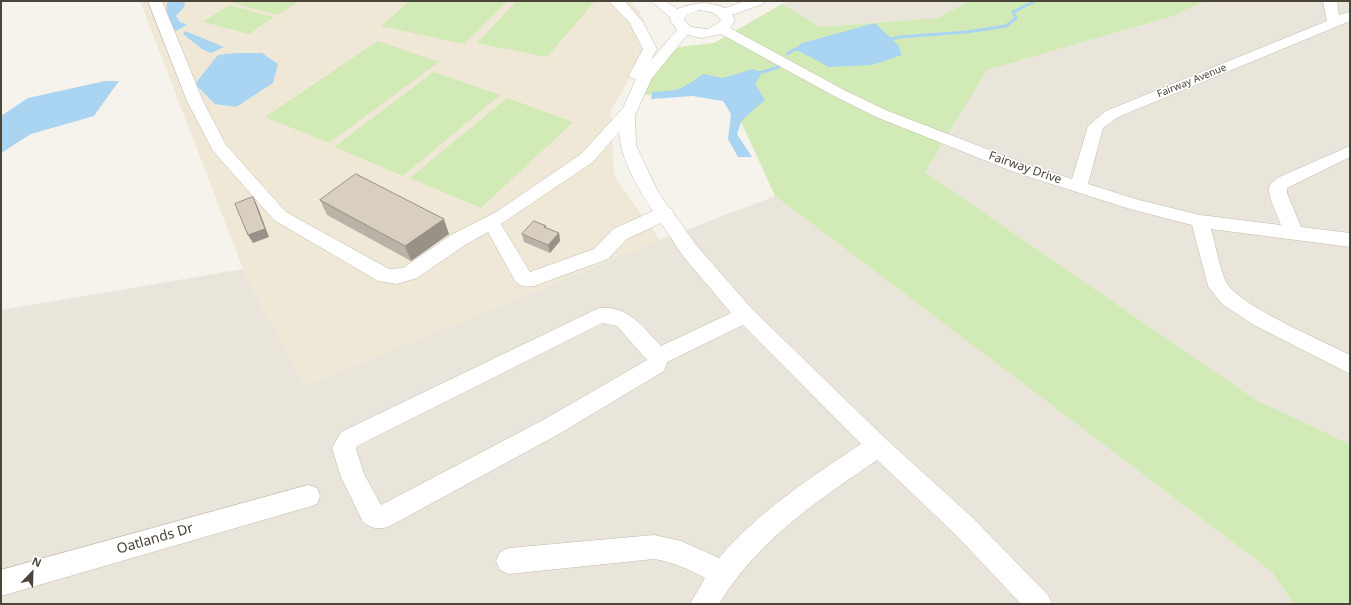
<!DOCTYPE html>
<style>
body{margin:0}
#map{position:relative;width:1351px;height:605px;overflow:hidden;background:#f6f3ec;font-family:"Noto Sans",sans-serif}
canvas{display:block}
.frame{position:absolute;inset:0;border:2px solid #4b4439;pointer-events:none}
.north{position:absolute;left:12px;top:553px;width:40px;height:40px;-webkit-text-stroke:3px #fff;paint-order:stroke;rotate:23deg;font-size:11px;font-weight:700;line-height:16px;text-align:center;color:#4b4439}
.north::after{content:'';display:block;margin:auto;width:14px;height:18px;background:#4b4439;clip-path:polygon(50% 0,100% 100%,50% 72%,0 100%)}
</style>
<div id="map">
<canvas width="1351" height="605"></canvas>
<div class="frame"></div>
<div class="north">N</div>
</div>
<script>
const context = document.querySelector('canvas').getContext('2d');
context.lineJoin = 'round';
function paint(path, color) { context.fillStyle = color; context.fill(path, 'evenodd'); }
function strokePath(path, color, width, dash) { context.strokeStyle = color; context.lineWidth = width; context.lineCap = dash ? 'butt' : 'round'; context.setLineDash(dash || []); context.stroke(path); }
function drawText(font, color, halo, rows, align = 'center') {
  context.font = font + ' "Noto Sans",sans-serif'; context.lineWidth = 3; context.setLineDash([]); context.textBaseline = 'middle'; context.strokeStyle = halo; context.fillStyle = color; for (const [text, x, y, turn = 0] of rows) {
    context.save(); context.translate(x, y); context.rotate((+turn || 0) * Math.PI / 180); context.textAlign = isNaN(turn) ? turn : align; if (halo) context.strokeText(text, 0, 0); context.fillText(text, 0, 0); context.restore();
  }
}
paint(new Path2D(`
 M 788,1 L 968,1 L 938,18 L 821,27 L 782,4 Z
 M 1205,1 L 1350,1 L 1350,444 L 1256,400 L 925,172 L 987,70 L 1173,16 Z
 M 775,196 L 1271,571 L 1294,604 L 1,604 L 1,310 L 243,269 L 304,386 L 660,240 Z`), '#eae5da');
paint(new Path2D(`
 M 140,1 L 630,1 L 639,10 L 652,40 L 611,110 L 614,176 L 660,240 L 304,386 L 243,269 Z`), '#efe8d6');
paint(new Path2D(`
 M 236,1 L 299,1 L 278,15 L 233,3 Z
 M 410,1 L 508,1 L 464,44 L 381,26 Z
 M 517,1 L 595,1 L 547,57 L 477,43 Z
 M 968,1 L 1205,1 L 1173,16 L 987,70 L 925,172 L 1256,400 L 1350,444 L 1350,604 L 1294,604 L 1271,571 L 775,196 L 733,104 L 710,93 L 642,95 L 658,65 L 679,47 L 714,43 L 782,4 L 821,27 L 938,18 Z
 M 229,5 L 274,17 L 249,34 L 203,22 Z
 M 378,41 L 439,62 L 329,143 L 265,117 Z
 M 434,72 L 500,95 L 403,176 L 334,147 Z
 M 507,98 L 573,122 L 481,208 L 410,178 Z`), '#d2eab5');
paint(new Path2D(`
 M 167,1 L 185,1 L 184,7 L 176,16 L 180,22 L 187,25 L 176,31 L 166,24 Z
 M 875,23 L 899,46 L 902,55 L 872,65 L 829,67 L 795,49 L 802,43 Z
 M 185,31 L 224,47 L 211,53 L 202,49 L 183,34 Z
 M 237,53 L 262,53 L 278,64 L 273,83 L 236,107 L 215,104 L 195,84 L 218,55 Z
 M 753,69 L 762,73 L 755,84 L 765,100 L 742,120 L 737,134 L 752,157 L 738,157 L 728,139 L 731,114 L 723,101 L 692,96 L 651,99 L 652,92 C 678,91 681,90 703,74 L 723,78 Z
 M 105,81 L 119,81 L 94,116 L 31,134 L 1,153 L 1,116 L 28,98 Z`), '#a9d4f2');
strokePath(new Path2D(`
 M 887,40 L 900,37 L 966,32 L 1006,26 L 1016,18 L 1013,12 L 1035,1
 M 787,54 L 795,49 L 799,50
 M 756,74 L 779,67`), '#a9d4f2', 3);
const minor = new Path2D(`
 M 148,1 L 162,1 L 203,101 L 226,145 L 286,212 L 389,269 L 403,268 L 451,235 L 496,212 L 581,154 L 623,108 L 636,79 L 631,78 L 629,75 L 643,49 L 629,22 L 609,1 L 625,1 L 643,22 L 657,49 L 651,60 L 677,30 L 670,20 L 671,18 L 651,1 L 666,1 L 677,9 C 694,3 707,0 725,8 L 745,1 L 765,1 L 763,4 L 732,15 L 735,21 L 730,28 L 844,90 L 888,111 L 1026,164 L 1072,179 L 1088,126 L 1106,111 L 1327,21 L 1323,1 L 1337,1 L 1339,15 L 1350,12 L 1350,21 L 1118,117 L 1103,128 L 1088,184 L 1139,200 L 1200,215 L 1281,225 C 1278,216 1268,196 1269,188 C 1270,184 1274,181 1277,178 L 1350,146 L 1350,157 L 1287,188 L 1287,193 L 1301,227 L 1350,233 L 1350,247 L 1211,229 C 1215,242 1221,275 1228,285 C 1245,308 1321,340 1350,355 L 1350,374 L 1254,325 L 1222,304 L 1208,286 L 1192,225 L 1130,209 L 1014,172 L 876,117 L 834,96 L 721,34 L 702,38 L 687,35 L 652,78 L 635,115 L 636,145 L 657,190 L 669,208 L 672,209 L 674,214 L 697,246 L 752,309 L 886,439 L 973,518 L 1048,595 L 1052,604 L 1021,604 L 955,534 L 877,460 C 817,501 757,541 719,604 L 690,604 L 705,578 C 688,569 673,562 654,559 L 509,574 L 500,570 L 496,561 L 500,552 L 509,548 L 654,535 L 681,541 L 719,558 C 759,511 810,478 861,444 L 743,325 L 667,362 L 664,371 L 559,434 L 390,526 C 380,530 372,529 363,522 L 341,477 L 332,448 L 341,432 L 599,308 C 628,305 643,327 661,346 L 731,313 L 683,256 L 661,223 L 627,239 L 608,259 L 534,286 C 526,287 521,287 515,281 L 488,232 L 465,245 L 417,278 L 397,284 L 378,281 L 274,220 L 213,151 L 187,101 ZM 699,10 C 709,11 717,12 721,21 L 708,29 L 691,27 L 684,20 L 686,16 ZM 619,132 C 621,160 638,189 653,211 L 613,229 L 594,249 L 530,272 L 501,224 L 593,162 ZM 602,323 L 617,326 L 647,360 L 543,420 L 381,505 L 364,474 L 356,449 L 357,446 Z
 M 308,485 L 317,488 L 320,496 L 317,504 L 308,507 L 1,596 L 1,570 Z`);
strokePath(minor, '#c2bbae', 1);
paint(minor, '#fff');
paint(new Path2D(`
 M 320,200 L 449,234 L 411,261 L 327,215 Z
 M 546,226 L 546,228 L 559,233 L 560,241 L 550,253 L 524,242 L 522,234 Z`), '#bab2a6');
paint(new Path2D(`
 M 253,197 L 257,205 L 269,237 L 253,243 L 248,235 Z
 M 444,219 L 449,234 L 411,261 L 405,246 Z
 M 559,233 L 560,241 L 550,253 L 548,245 Z`), '#979187');
const building = new Path2D(`
 M 356,174 L 444,219 L 405,246 L 320,200 Z
 M 253,197 L 265,229 L 248,235 L 235,204 Z
 M 534,221 L 546,226 L 544,227 L 559,233 L 548,245 L 522,234 Z`);
paint(building, '#d8cfc1');
strokePath(building, '#979187', 1);
drawText('10px', '#4b4439', '#fff', [
 ["Fairway Avenue",1192,81,-22]
]);
drawText('12px', '#4b4439', '#fff', [
 ["Fairway Drive",1025,168,19]
]);
drawText('14px', '#4b4439', '#fff', [
 ["Oatlands Dr",155,539,-16]
]);
</script>
